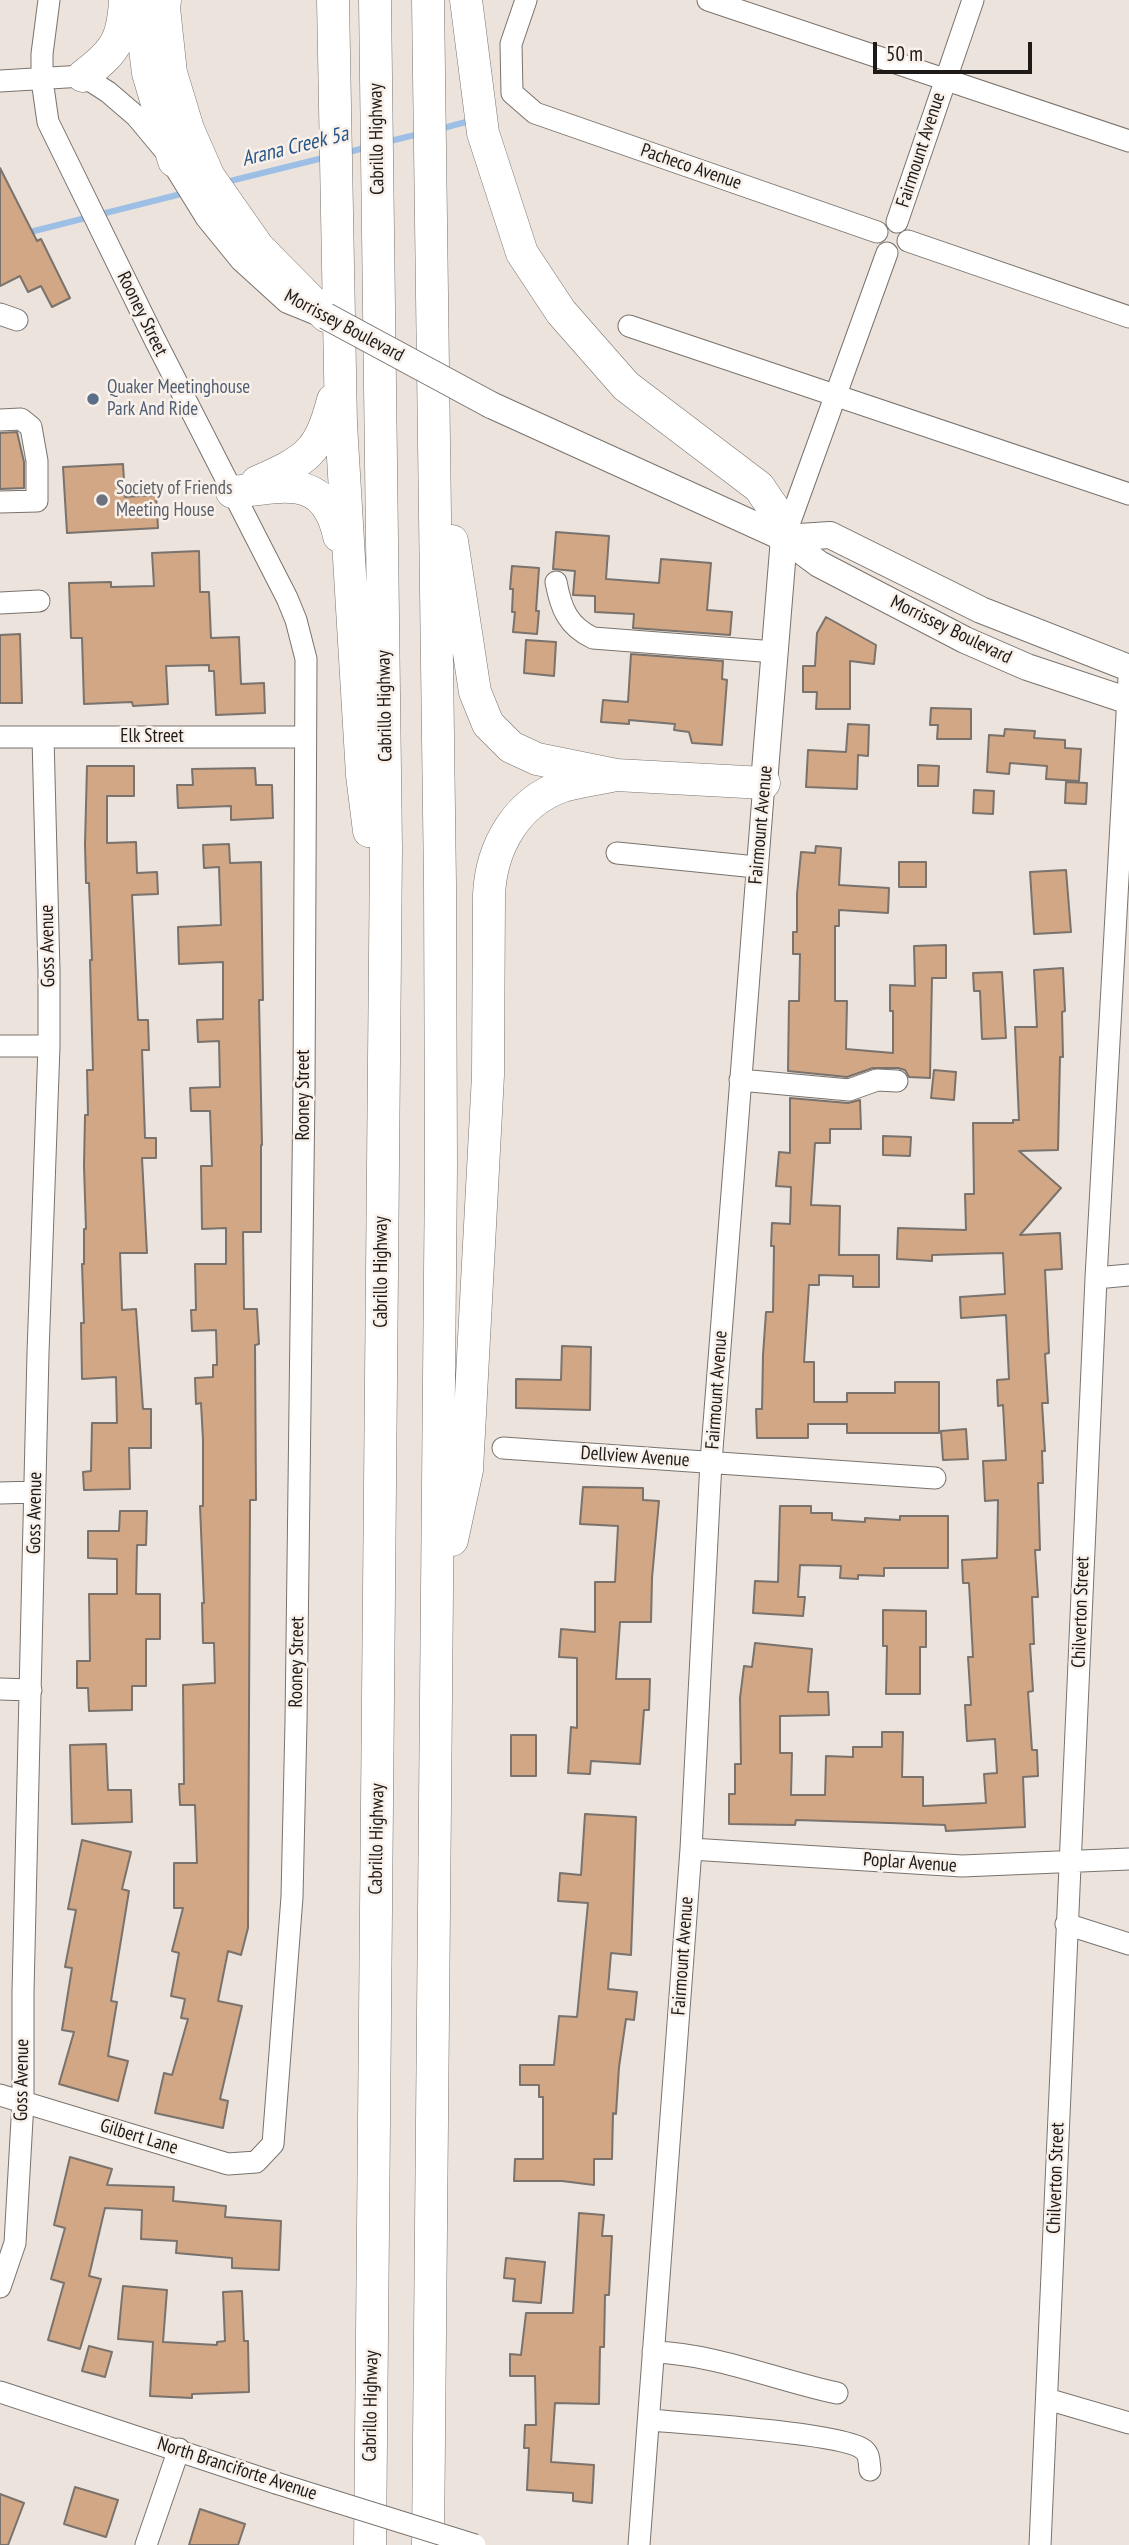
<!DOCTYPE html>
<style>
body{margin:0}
#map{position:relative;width:1129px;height:2545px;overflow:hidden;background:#ebe3dc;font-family:"PT Sans Narrow",sans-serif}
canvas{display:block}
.scale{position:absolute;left:873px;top:42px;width:159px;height:32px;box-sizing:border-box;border:4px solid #1d1a17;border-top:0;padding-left:9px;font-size:21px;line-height:24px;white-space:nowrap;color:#1d1a17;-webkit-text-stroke:5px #f8f0e9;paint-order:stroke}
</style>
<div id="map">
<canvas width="1129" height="2545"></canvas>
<div class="scale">50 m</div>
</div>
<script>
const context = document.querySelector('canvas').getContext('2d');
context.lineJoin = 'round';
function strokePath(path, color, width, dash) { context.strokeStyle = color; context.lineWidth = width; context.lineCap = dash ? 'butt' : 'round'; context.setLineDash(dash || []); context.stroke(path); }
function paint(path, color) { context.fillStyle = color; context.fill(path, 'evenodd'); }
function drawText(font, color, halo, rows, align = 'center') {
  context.font = font + ' "PT Sans Narrow",sans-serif'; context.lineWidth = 5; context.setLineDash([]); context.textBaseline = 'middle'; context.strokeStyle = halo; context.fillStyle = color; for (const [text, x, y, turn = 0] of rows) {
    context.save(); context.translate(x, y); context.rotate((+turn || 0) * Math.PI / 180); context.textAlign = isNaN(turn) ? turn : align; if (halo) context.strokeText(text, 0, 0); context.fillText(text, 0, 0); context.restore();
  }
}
strokePath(new Path2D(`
 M 440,129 L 473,120
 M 386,142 L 419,134
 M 345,153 L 368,147
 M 226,182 L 327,157
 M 26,233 L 185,193`), '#9dbfe6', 6);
const building = new Path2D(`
 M 0,168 L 37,241 L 41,239 L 70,298 L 52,307 L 41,286 L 28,292 L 20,276 L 0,286 Z
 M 17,432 L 24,462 L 24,488 L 0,489 L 0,433 Z
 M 123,464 L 125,497 L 156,495 L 158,528 L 67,533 L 63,467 Z
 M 556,532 L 609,536 L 606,579 L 659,583 L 661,559 L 711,563 L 707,610 L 732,612 L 730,635 L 633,628 L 634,614 L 595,612 L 595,596 L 573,595 L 575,571 L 553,569 Z
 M 199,551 L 200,592 L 209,592 L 211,638 L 239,637 L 241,684 L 264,683 L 265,713 L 216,715 L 214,671 L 209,671 L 209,665 L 166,666 L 168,704 L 133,706 L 132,702 L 84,704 L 82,638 L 71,638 L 69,583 L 111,582 L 111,587 L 154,586 L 152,553 Z
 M 512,566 L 539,568 L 536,611 L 539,611 L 537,634 L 513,632 L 515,612 L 512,612 L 513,589 L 510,589 Z
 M 826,617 L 876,645 L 874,664 L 850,661 L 850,709 L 816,709 L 817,692 L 803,692 L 803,666 L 815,666 L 817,633 Z
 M 20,634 L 22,703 L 0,703 L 0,635 Z
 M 526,640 L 556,642 L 554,676 L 524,673 Z
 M 631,654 L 723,661 L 722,679 L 727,680 L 722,745 L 692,743 L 689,732 L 674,730 L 675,724 L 629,720 L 629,724 L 601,722 L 603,700 L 628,702 Z
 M 931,708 L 971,709 L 971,739 L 937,739 L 938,725 L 930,725 Z
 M 848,724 L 869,725 L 868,756 L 858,755 L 857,789 L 806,787 L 808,750 L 846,752 Z
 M 1005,729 L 1035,731 L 1034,738 L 1065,740 L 1065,748 L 1081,749 L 1079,781 L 1046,779 L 1047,766 L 1010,763 L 1009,774 L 987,772 L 989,735 L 1004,736 Z
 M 918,765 L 939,766 L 938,786 L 918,786 Z
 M 87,766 L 134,766 L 134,796 L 107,796 L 107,843 L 136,842 L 137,873 L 157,872 L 158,894 L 132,895 L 138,1020 L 148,1020 L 149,1050 L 142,1050 L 145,1138 L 156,1138 L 156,1158 L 142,1158 L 147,1253 L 120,1253 L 122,1310 L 136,1309 L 143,1409 L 151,1409 L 151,1448 L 129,1448 L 130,1489 L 84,1490 L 83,1472 L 91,1471 L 92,1423 L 117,1423 L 116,1377 L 82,1379 L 81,1323 L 84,1323 L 82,1264 L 84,1264 L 84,1229 L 86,1229 L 84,1166 L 85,1115 L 88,1115 L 87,1070 L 93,1070 L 90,960 L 92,960 L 89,883 L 86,883 L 85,844 Z
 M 255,768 L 256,785 L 272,785 L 273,818 L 231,820 L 231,806 L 178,808 L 177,785 L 193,785 L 192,769 Z
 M 1066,782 L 1087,783 L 1086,804 L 1065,803 Z
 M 974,790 L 994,791 L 993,814 L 973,813 Z
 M 229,844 L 230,863 L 261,862 L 263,1000 L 259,1000 L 262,1145 L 261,1145 L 261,1232 L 243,1232 L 244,1309 L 257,1309 L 259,1344 L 255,1345 L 256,1500 L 250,1500 L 248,1928 L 241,1955 L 228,1951 L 218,2001 L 242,2006 L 220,2099 L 228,2101 L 223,2128 L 155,2113 L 164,2073 L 172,2075 L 188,2019 L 181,2018 L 185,1999 L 171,1996 L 179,1953 L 172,1951 L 183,1908 L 174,1908 L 174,1863 L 197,1863 L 195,1805 L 180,1805 L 179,1784 L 184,1784 L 183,1685 L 215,1683 L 214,1643 L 203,1643 L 202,1603 L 204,1603 L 200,1506 L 203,1506 L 203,1440 L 201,1403 L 196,1404 L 195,1378 L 213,1377 L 213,1365 L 217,1365 L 216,1330 L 192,1331 L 191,1310 L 196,1310 L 195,1264 L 226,1264 L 226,1228 L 202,1229 L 201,1166 L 212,1166 L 210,1111 L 191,1111 L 190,1088 L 220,1087 L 219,1041 L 198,1042 L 197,1020 L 223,1019 L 223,962 L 179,964 L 178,927 L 221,925 L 219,867 L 204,868 L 203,845 Z
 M 816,846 L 841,848 L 839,885 L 889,888 L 888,913 L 839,910 L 839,926 L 835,926 L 835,1001 L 847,1001 L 846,1049 L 893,1053 L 893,1011 L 890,1011 L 890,985 L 915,986 L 914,946 L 946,945 L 946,978 L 932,978 L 930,1078 L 909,1077 L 905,1070 L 898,1068 L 873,1068 L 847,1077 L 788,1071 L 789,1001 L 799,1001 L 800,954 L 793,954 L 793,932 L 797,932 L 797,894 L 801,852 L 815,853 Z
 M 899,862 L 926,862 L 926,887 L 899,887 Z
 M 1066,870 L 1071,932 L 1034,934 L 1030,872 Z
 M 1063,968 L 1065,1011 L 1062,1012 L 1063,1057 L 1060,1057 L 1058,1150 L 1019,1151 L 1061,1188 L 1020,1235 L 1060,1233 L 1062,1269 L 1045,1270 L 1049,1353 L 1045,1354 L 1048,1403 L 1042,1403 L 1045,1451 L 1042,1451 L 1043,1483 L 1038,1483 L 1040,1550 L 1035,1550 L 1038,1597 L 1032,1597 L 1034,1644 L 1030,1644 L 1033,1691 L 1028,1692 L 1032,1750 L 1037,1750 L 1038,1776 L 1023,1777 L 1025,1827 L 946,1831 L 945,1825 L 890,1823 L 796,1820 L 795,1825 L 729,1824 L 729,1794 L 735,1794 L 735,1764 L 741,1764 L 740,1698 L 744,1666 L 752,1667 L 755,1643 L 812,1649 L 808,1692 L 828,1692 L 829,1715 L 780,1716 L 780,1753 L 792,1753 L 791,1795 L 825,1795 L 826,1756 L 853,1757 L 853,1747 L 882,1747 L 882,1732 L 903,1732 L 902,1777 L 923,1777 L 923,1806 L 986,1803 L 984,1774 L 997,1773 L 995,1739 L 967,1741 L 965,1705 L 971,1705 L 968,1657 L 973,1657 L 969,1583 L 963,1583 L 962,1560 L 997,1558 L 998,1500 L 985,1501 L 983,1461 L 1006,1460 L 1003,1405 L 998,1406 L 997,1380 L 1009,1379 L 1006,1315 L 961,1318 L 960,1297 L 1005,1294 L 1003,1253 L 932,1255 L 932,1261 L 897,1259 L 898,1228 L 966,1230 L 965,1194 L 974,1194 L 973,1123 L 1013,1123 L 1013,1120 L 1019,1120 L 1015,1027 L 1037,1027 L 1034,970 Z
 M 1002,972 L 1006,1038 L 982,1039 L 980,991 L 974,991 L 973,973 Z
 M 934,1070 L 956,1072 L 954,1100 L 931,1098 Z
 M 790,1098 L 848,1103 L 860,1100 L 861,1129 L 830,1129 L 830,1143 L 815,1143 L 811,1205 L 840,1206 L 839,1255 L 879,1255 L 879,1287 L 853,1287 L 853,1276 L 819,1275 L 819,1285 L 809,1285 L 804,1362 L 814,1362 L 814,1402 L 847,1402 L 847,1393 L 895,1393 L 895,1382 L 939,1382 L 939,1433 L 847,1433 L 847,1424 L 808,1424 L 808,1438 L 757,1438 L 756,1409 L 762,1409 L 763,1355 L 766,1312 L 773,1312 L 774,1246 L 771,1246 L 772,1223 L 790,1224 L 791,1187 L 776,1186 L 779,1152 L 790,1153 Z
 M 883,1136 L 911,1137 L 910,1156 L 883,1155 Z
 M 562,1346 L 591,1347 L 590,1410 L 516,1408 L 516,1379 L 561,1380 Z
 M 966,1429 L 968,1459 L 943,1460 L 941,1431 Z
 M 583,1487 L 643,1488 L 643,1500 L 659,1501 L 652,1578 L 651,1622 L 620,1622 L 616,1679 L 650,1679 L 649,1710 L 644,1710 L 640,1764 L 591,1761 L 590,1774 L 568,1773 L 571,1727 L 577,1728 L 577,1658 L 559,1657 L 561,1629 L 595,1632 L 595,1582 L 615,1582 L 618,1526 L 580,1524 Z
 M 780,1506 L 811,1506 L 811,1513 L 832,1513 L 832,1520 L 865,1522 L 865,1518 L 900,1520 L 900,1516 L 948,1516 L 948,1568 L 884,1568 L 884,1576 L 858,1575 L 858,1579 L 840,1578 L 841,1566 L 800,1565 L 798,1597 L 805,1597 L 803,1616 L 753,1613 L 755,1581 L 778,1582 Z
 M 120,1511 L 147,1511 L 146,1545 L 137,1545 L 136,1594 L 160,1594 L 160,1639 L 146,1639 L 146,1686 L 132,1686 L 132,1710 L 89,1711 L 88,1688 L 77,1688 L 77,1661 L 90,1661 L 89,1594 L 117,1594 L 117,1559 L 88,1558 L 88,1531 L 119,1531 Z
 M 883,1610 L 926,1611 L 926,1647 L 920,1647 L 920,1694 L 886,1694 L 887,1646 L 883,1646 Z
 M 511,1735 L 536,1735 L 536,1776 L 511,1776 Z
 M 106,1744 L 108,1790 L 131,1790 L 132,1822 L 72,1824 L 70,1745 Z
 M 585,1814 L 636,1817 L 631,1955 L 611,1953 L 608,1989 L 637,1992 L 634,2020 L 626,2019 L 619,2067 L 616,2114 L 613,2113 L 612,2159 L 594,2159 L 594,2185 L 562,2181 L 514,2181 L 515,2159 L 543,2159 L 543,2097 L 539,2097 L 539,2085 L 520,2085 L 520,2065 L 554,2065 L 559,2016 L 577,2017 L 588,1903 L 558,1901 L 560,1873 L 581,1875 Z
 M 82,1840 L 131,1852 L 122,1889 L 129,1891 L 111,2001 L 117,2002 L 108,2056 L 128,2061 L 118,2101 L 59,2084 L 74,2032 L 62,2030 L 72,1968 L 65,1967 L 76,1910 L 68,1909 Z
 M 70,2157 L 112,2169 L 107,2185 L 174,2187 L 173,2201 L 226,2206 L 225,2217 L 281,2221 L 279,2270 L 232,2268 L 232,2258 L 176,2253 L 177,2241 L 141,2239 L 142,2210 L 105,2208 L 89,2276 L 101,2279 L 80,2349 L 48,2340 L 64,2283 L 51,2279 L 65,2228 L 54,2225 Z
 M 579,2213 L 604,2215 L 602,2236 L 612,2236 L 609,2295 L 605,2295 L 604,2347 L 600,2347 L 599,2404 L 555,2403 L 551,2462 L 594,2465 L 592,2503 L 573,2501 L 573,2493 L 527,2490 L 529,2448 L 524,2448 L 525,2425 L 536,2425 L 535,2376 L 510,2376 L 510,2354 L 521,2355 L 526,2313 L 573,2313 Z
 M 506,2258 L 545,2262 L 541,2303 L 513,2301 L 515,2279 L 504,2278 Z
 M 123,2286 L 167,2290 L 163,2342 L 217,2345 L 217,2342 L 225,2341 L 223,2292 L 242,2291 L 244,2341 L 248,2341 L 249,2392 L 192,2394 L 192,2398 L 150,2396 L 153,2342 L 118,2339 Z
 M 89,2346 L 112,2352 L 105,2377 L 82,2371 Z
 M 75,2487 L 118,2500 L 106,2537 L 64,2524 Z
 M 0,2494 L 24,2503 L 8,2545 L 0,2545 Z
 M 200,2509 L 245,2524 L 238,2545 L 189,2545 Z`);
paint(building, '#d1a785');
strokePath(building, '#7a726c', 2);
const minor = new Path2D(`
 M 526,0 L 511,44 L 512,93 L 535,113 L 877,232
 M 708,0 L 1129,141
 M 0,81 L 83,76 L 108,92 L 136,116 L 166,152
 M 897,222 L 973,0
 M 908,241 L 1129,317
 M 0,314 L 17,320
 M 629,326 L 1129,494
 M 0,420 L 21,419 L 31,427 L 37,461 L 37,501 L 0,502
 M 784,538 L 887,253
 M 556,582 C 561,609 568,626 593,638 L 775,652
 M 0,603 L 39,601
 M 0,737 L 304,737
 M 617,853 L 756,867
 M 0,1046 L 49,1046
 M 740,1080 L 849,1090 L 877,1080 L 897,1081
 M 1096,1278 L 1129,1275
 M 503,1448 L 935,1478
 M 0,1493 L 35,1492
 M 0,1689 L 31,1690
 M 691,1849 L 962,1866 L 1129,1859
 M 1066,1924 L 1129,1944
 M 0,2095 L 228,2164 L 256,2162 L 273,2144 L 292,1897 L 296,1722 L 304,1090 L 306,659 L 296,620 L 287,598 L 154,338 L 48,122 L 42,80 L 42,54 L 49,0
 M 0,2287 L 15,2243 L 23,2102 L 23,1992 L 38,1353 L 49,1046 L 49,972 L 43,737
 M 653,2352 C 717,2354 775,2380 837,2393
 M 0,2392 L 276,2483
 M 1047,2399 L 1129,2423
 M 649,2420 C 683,2423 846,2433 864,2450 C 870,2455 869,2463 870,2470
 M 146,2545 L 179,2449
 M 639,2545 L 691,1849 L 711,1462 L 764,783
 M 1040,2545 L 1096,1278 L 1129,678`);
const major = new Path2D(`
 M 174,161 L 208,216 L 243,259 L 288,300 L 320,313
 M 491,405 L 784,538 L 819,564 L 965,640 L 1027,667 L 1129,701
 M 784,538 L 830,535 L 981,610 L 1129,668
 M 764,783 L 784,538`);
const highway = new Path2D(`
 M 139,0 L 148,73 L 174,161
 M 165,0 L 164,8 L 171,73 L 188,129 L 209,177 L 258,247 L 326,316
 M 333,0 L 341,424 L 362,775 L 369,831
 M 466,0 L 483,133 L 522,253 L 561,312 L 626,386 L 759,487 L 778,515 L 784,538
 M 83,76 C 115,52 123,40 125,0
 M 257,482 C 306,460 319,454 333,400
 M 232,492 C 283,487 325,472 339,536
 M 452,541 L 475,692 L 488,724 L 511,747 L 537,759 L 616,775 L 764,783
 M 452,1540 L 467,1470 L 488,1075 L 489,895 C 491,848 516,802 563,786 C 580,781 599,779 616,775
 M 370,2545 L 386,848 L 375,0
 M 428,2545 L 441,1167 L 440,883 L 428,0`);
strokePath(minor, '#7a736d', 23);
strokePath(major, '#7a736d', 28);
strokePath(highway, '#7a736d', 33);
strokePath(minor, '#fff', 21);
strokePath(major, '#fff', 26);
strokePath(highway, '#fff', 32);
const minorBridge = new Path2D(`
 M 276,2483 L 475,2545`);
const majorBridge = new Path2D(`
 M 326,316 L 491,405`);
strokePath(minorBridge, '#7a736d', 23, []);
strokePath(majorBridge, '#7a736d', 28, []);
strokePath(minorBridge, '#fff', 21);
strokePath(majorBridge, '#fff', 26);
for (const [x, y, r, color] of [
 [93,399,7,"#5c6f8a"],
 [102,500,7,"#6b7280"]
]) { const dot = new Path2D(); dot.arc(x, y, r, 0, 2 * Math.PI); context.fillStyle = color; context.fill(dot); strokePath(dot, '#f8f0e9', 2.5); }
drawText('19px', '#1d1a17', '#f8f0e9', [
 ["Cabrillo Highway",377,139,-91],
 ["Fairmount Avenue",921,150,-72],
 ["Pacheco Avenue",691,167,19],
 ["Rooney Street",142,314,64],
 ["Morrissey Boulevard",344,326,28],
 ["Morrissey Boulevard",951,630,26],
 ["Cabrillo Highway",385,706,-91],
 ["Elk Street",152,737],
 ["Fairmount Avenue",761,825,-85],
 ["Goss Avenue",48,946,-91],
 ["Rooney Street",304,1095,-90],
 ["Cabrillo Highway",382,1272,-90],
 ["Fairmount Avenue",717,1390,-86],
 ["Dellview Avenue",635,1457,4],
 ["Goss Avenue",35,1513,-89],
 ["Chilverton Street",1081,1612,-88],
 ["Rooney Street",297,1662,-89],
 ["Cabrillo Highway",377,1839,-89],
 ["Poplar Avenue",910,1863,4],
 ["Fairmount Avenue",683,1956,-86],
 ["Goss Avenue",22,2080,-89],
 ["Gilbert Lane",139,2137,17],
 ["Chilverton Street",1056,2178,-88],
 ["Cabrillo Highway",371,2406,-89],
 ["North Branciforte Avenue",237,2469,18]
]);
drawText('19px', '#4e5e75', '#f8f0e9', [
 ["Quaker Meetinghouse",107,388],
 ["Park And Ride",107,410]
], 'left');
drawText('19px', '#5b616d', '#f8f0e9', [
 ["Society of Friends",116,489],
 ["Meeting House",116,511]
], 'left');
drawText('italic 21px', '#285688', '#f8f0e9', [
 ["Arana Creek 5a",295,147,-14]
]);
</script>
